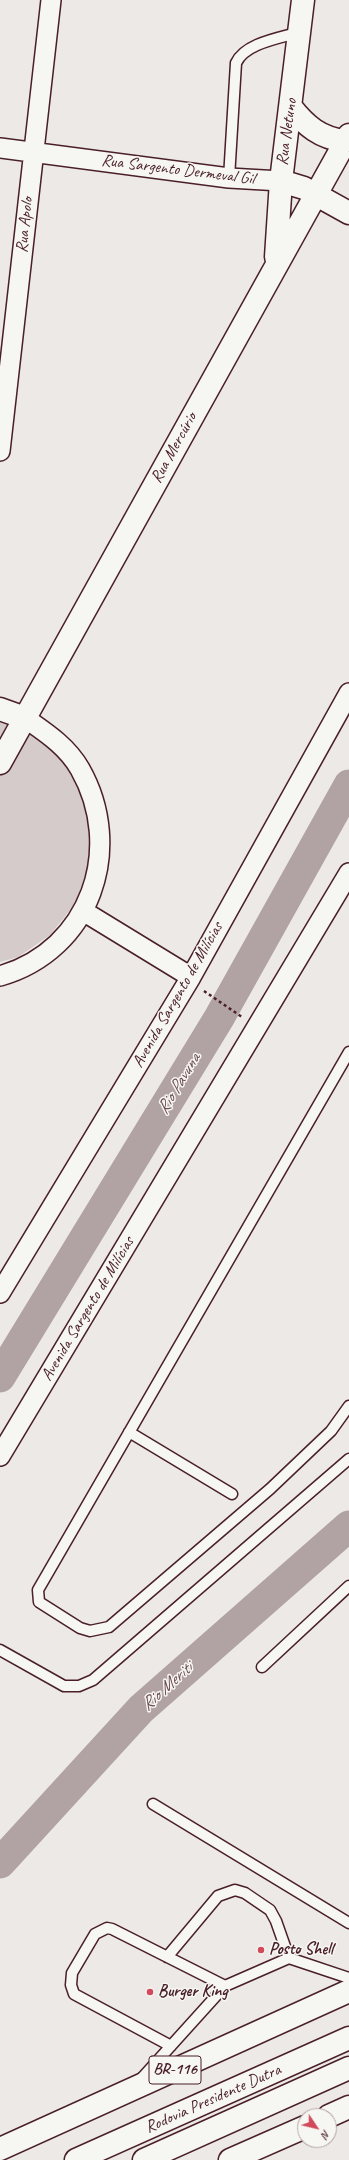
<!DOCTYPE html>
<meta charset="utf-8">
<style>
body{margin:0}
#map{position:relative;width:349px;height:2160px;overflow:hidden;background:#ece9e6;font-family:Caveat,sans-serif}
canvas{display:block}
.north{position:absolute;left:297px;top:2108px;width:40px;height:40px;box-sizing:border-box;background:#f6f6f2;border:1px solid #b1a0a2;border-radius:50%;rotate:125deg;font-size:11px;font-weight:700;line-height:16px;text-align:center;color:#4a1f2b}
.north::after{content:'';display:block;margin:auto;width:14px;height:18px;background:#d1495b;clip-path:polygon(50% 0,100% 100%,50% 72%,0 100%)}
</style>
<div id="map">
<canvas width="349" height="2160"></canvas>
<div class="north">N</div>
</div>
<script>
const context = document.querySelector('canvas').getContext('2d');
context.lineJoin = 'round';
function paint(path, color) { context.fillStyle = color; context.fill(path, 'evenodd'); }
function strokePath(path, color, width, dash) { context.strokeStyle = color; context.lineWidth = width; context.lineCap = dash ? 'butt' : 'round'; context.setLineDash(dash || []); context.stroke(path); }
function drawText(font, color, halo, rows, align = 'center') {
  context.font = font + ' Caveat,sans-serif'; context.lineWidth = 3; context.setLineDash([]); context.textBaseline = 'middle'; context.strokeStyle = halo; context.fillStyle = color; for (const [text, x, y, turn = 0] of rows) {
    context.save(); context.translate(x, y); context.rotate((+turn || 0) * Math.PI / 180); context.textAlign = isNaN(turn) ? turn : align; if (halo) context.strokeText(text, 0, 0); context.fillText(text, 0, 0); context.restore();
  }
}
paint(new Path2D(`
 M 0,713 L 36,730 L 65,757 L 84,793 L 94,832 L 88,870 L 74,905 L 50,935 L 18,957 L 0,962 Z`), '#d4cbca');
strokePath(new Path2D(`
 M 0,1377 L 219,1018 L 349,785
 M 0,1863 L 141,1709 L 349,1526`), '#b1a2a3', 31);
const lane = new Path2D(`
 M 229,178 L 236,63 C 245,43 280,38 300,32
 M 349,1052 L 38,1590 L 39,1602 L 80,1628 L 90,1631 L 109,1627 L 270,1489 L 331,1431 L 349,1406
 M 129,1432 L 232,1494
 M 0,1650 L 64,1686 L 79,1686 L 93,1680 L 349,1459
 M 262,1667 L 349,1586
 M 153,1804 L 349,1923
 M 167,1957 L 218,1896 L 235,1890 L 245,1893 L 270,1910 L 276,1921 L 289,1958
 M 171,2046 L 74,1994 L 71,1985 L 72,1973 L 95,1934 L 107,1928 L 112,1929 L 225,1986
 M 141,2079 L 225,1986 L 289,1958 L 349,1978`);
const street = new Path2D(`
 M 0,148 L 229,178 L 281,181
 M 0,451 L 51,0
 M 83,911 L 191,977
 M 0,976 C 91,950 125,848 80,769 C 67,746 45,732 25,718
 M 0,1293 L 191,977 L 349,693
 M 0,1456 L 349,873`);
const secondary = new Path2D(`
 M 281,181 L 304,188 L 349,213
 M 0,709 L 25,718`);
const primary = new Path2D(`
 M 291,107 C 306,126 320,138 345,141
 M 276,257 L 281,181 L 303,0
 M 0,763 L 349,135`);
const highway = new Path2D(`
 M 329,2116 L 349,2107
 M 0,2149 L 349,1991
 M 76,2160 L 349,2038
 M 144,2160 L 349,2068
 M 230,2160 L 305,2127`);
strokePath(lane, '#4a1f2b', 13);
strokePath(street, '#4a1f2b', 22);
strokePath(secondary, '#4a1f2b', 25);
strokePath(primary, '#4a1f2b', 25);
strokePath(highway, '#4a1f2b', 25);
strokePath(new Path2D(`
 M 204,991 L 242,1017`), '#4a1f2b', 2.5, [3, 3]);
strokePath(lane, '#f6f6f2', 10);
strokePath(street, '#f6f6f2', 19);
strokePath(secondary, '#f6f6f2', 22);
strokePath(primary, '#f6f6f2', 22);
strokePath(highway, '#f6f6f2', 22);
for (const [x, y, r, color] of [
 [261,1950,4,"#d1495b"],
 [150,1992,4,"#d1495b"]
]) { const dot = new Path2D(); dot.arc(x, y, r, 0, 2 * Math.PI); context.fillStyle = color; context.fill(dot); strokePath(dot, '#f6f6f2', 1.5); }
for (const [x, y, w] of [
 [175,2070,52]
]) { const box = new Path2D(); box.roundRect(x - w / 2, y - 14, w, 28, 3); context.fillStyle = '#f6f6f2'; context.fill(box); strokePath(box, '#4a1f2b', 1); }
drawText('bold 16px', '#4a1f2b', null, [
 ["BR-116",175,2070]
]);
drawText('17px', '#4a1f2b', '#f6f6f2', [
 ["Rua Netuno",287,132,-82],
 ["Rua Sargento Dermeval Gil",178,170,7],
 ["Rua Apolo",25,225,-84],
 ["Rua Mercúrio",174,448,-61],
 ["Avenida Sargento de Milícias",178,995,-60],
 ["Avenida Sargento de Milícias",88,1309,-59],
 ["Rodovia Presidente Dutra",213,2099,-24]
]);
drawText('bold 17px', '#4a1f2b', '#f6f6f2', [
 ["Posto Shell",269,1950],
 ["Burger King",158,1992]
], 'left');
drawText('italic 18px', '#6e4d55', '#f6f6f2', [
 ["Rio Pavuna",179,1084,-59],
 ["Rio Meriti",167,1687,-42]
]);
</script>
